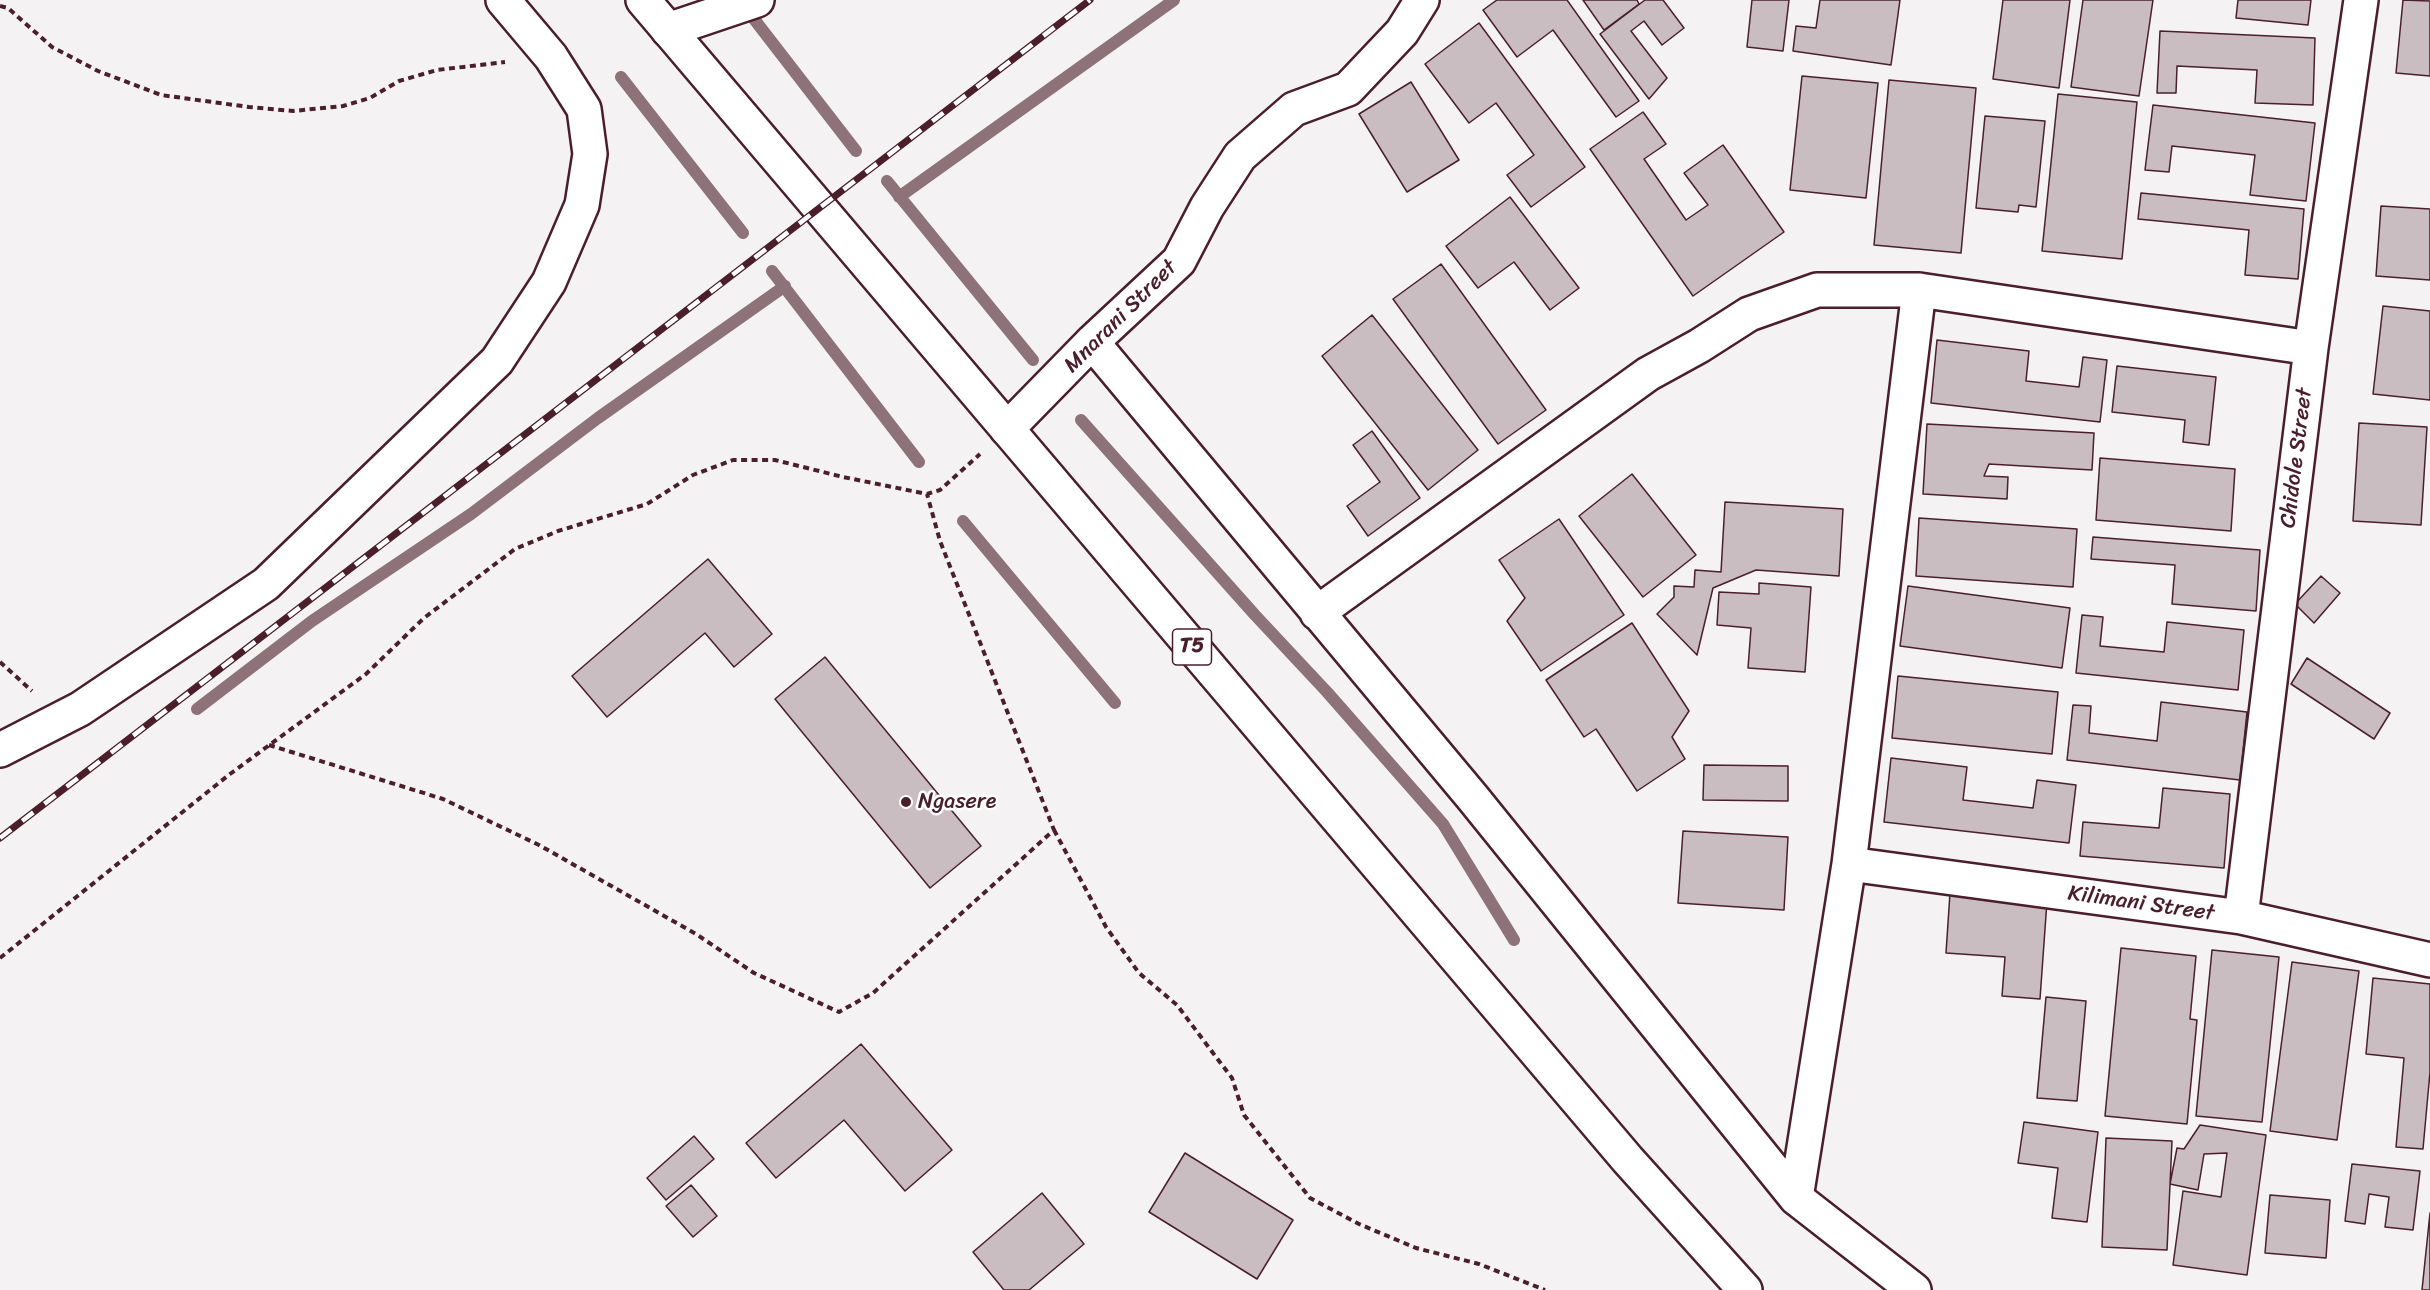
<!DOCTYPE html>
<style>
body{margin:0}
canvas{display:block;background:#f4f2f2}
</style>
<canvas width="2430" height="1290"></canvas>
<script>
const context = document.querySelector('canvas').getContext('2d');
context.lineJoin = 'round';
function strokePath(path, color, width, dash) { context.strokeStyle = color; context.lineWidth = width; context.lineCap = dash ? 'butt' : 'round'; context.setLineDash(dash || []); context.stroke(path); }
function paint(path, color) { context.fillStyle = color; context.fill(path, 'evenodd'); }
function drawText(font, color, halo, rows, align = 'center') {
  context.font = font + ' Sriracha,sans-serif'; context.lineWidth = 5; context.setLineDash([]); context.textBaseline = 'middle'; context.strokeStyle = halo; context.fillStyle = color; for (const [text, x, y, turn = 0] of rows) {
    context.save(); context.translate(x, y); context.rotate((+turn || 0) * Math.PI / 180); context.textAlign = isNaN(turn) ? turn : align; if (halo) context.strokeText(text, 0, 0); context.fillText(text, 0, 0); context.restore();
  }
}
strokePath(new Path2D(`
 M 747,10 L 856,151
 M 621,77 L 743,233
 M 887,181 L 1033,360
 M 899,197 L 1174,0
 M 772,271 L 919,462
 M 1081,420 L 1255,615 L 1327,692 L 1443,824 L 1514,940
 M 963,521 L 1115,703
 M 197,709 L 312,621 L 471,514 L 598,418 L 785,286`), '#8d727a', 12);
const building = new Path2D(`
 M 1497,0 L 1567,0 L 1639,101 L 1616,117 L 1553,30 L 1517,57 L 1483,10 Z
 M 1583,0 L 1637,0 L 1639,4 L 1604,30 Z
 M 1645,0 L 1663,0 L 1684,28 L 1662,45 L 1644,21 L 1631,31 L 1667,78 L 1649,99 L 1600,34 Z
 M 1752,0 L 1789,0 L 1783,51 L 1747,47 Z
 M 1820,0 L 1900,0 L 1891,65 L 1793,51 L 1796,26 L 1816,28 Z
 M 2003,0 L 2070,0 L 2059,88 L 1993,79 Z
 M 2083,0 L 2153,0 L 2139,96 L 2071,87 Z
 M 2238,0 L 2311,0 L 2308,25 L 2236,18 Z
 M 2403,0 L 2430,1 L 2430,76 L 2396,73 Z
 M 1479,23 L 1585,167 L 1531,207 L 1507,175 L 1534,155 L 1496,103 L 1469,123 L 1425,64 Z
 M 2160,31 L 2315,38 L 2313,105 L 2255,103 L 2257,70 L 2177,66 L 2176,93 L 2157,93 Z
 M 1802,76 L 1878,83 L 1866,198 L 1790,190 Z
 M 1889,80 L 1976,88 L 1961,253 L 1874,245 Z
 M 1411,82 L 1459,160 L 1407,192 L 1359,114 Z
 M 2058,94 L 2137,102 L 2122,259 L 2042,251 Z
 M 2153,105 L 2315,123 L 2306,201 L 2250,195 L 2255,155 L 2172,146 L 2169,172 L 2145,170 Z
 M 1643,112 L 1666,144 L 1644,159 L 1686,220 L 1708,205 L 1684,173 L 1723,145 L 1784,232 L 1693,296 L 1590,149 Z
 M 1985,116 L 2045,121 L 2036,207 L 2019,205 L 2018,212 L 1976,208 Z
 M 2141,193 L 2304,209 L 2298,279 L 2245,275 L 2249,230 L 2138,219 Z
 M 1510,197 L 1579,288 L 1550,310 L 1514,262 L 1478,288 L 1446,246 Z
 M 2381,206 L 2430,209 L 2430,280 L 2376,276 Z
 M 1441,264 L 1546,410 L 1498,444 L 1393,299 Z
 M 2383,306 L 2430,311 L 2430,400 L 2373,394 Z
 M 1372,315 L 1478,450 L 1428,490 L 1322,356 Z
 M 1937,340 L 2029,351 L 2026,381 L 2079,387 L 2083,357 L 2107,360 L 2100,422 L 1931,403 Z
 M 2117,366 L 2216,377 L 2209,445 L 2183,442 L 2185,420 L 2112,412 Z
 M 2359,423 L 2427,427 L 2421,525 L 2353,521 Z
 M 1927,424 L 2094,433 L 2092,470 L 1989,464 L 1984,476 L 2008,477 L 2007,499 L 1923,494 Z
 M 1372,431 L 1420,498 L 1368,536 L 1347,506 L 1380,482 L 1353,445 Z
 M 2100,458 L 2235,469 L 2231,531 L 2096,520 Z
 M 1632,474 L 1696,555 L 1643,597 L 1579,516 Z
 M 1725,502 L 1843,509 L 1839,576 L 1756,570 L 1713,588 L 1697,655 L 1657,614 L 1674,597 L 1674,586 L 1694,587 L 1695,570 L 1721,572 Z
 M 1919,518 L 2077,529 L 2073,587 L 1916,576 Z
 M 1559,519 L 1624,615 L 1541,671 L 1507,621 L 1525,598 L 1499,560 Z
 M 2093,537 L 2260,550 L 2256,611 L 2172,604 L 2175,565 L 2091,559 Z
 M 708,559 L 772,634 L 734,667 L 705,633 L 607,717 L 572,676 Z
 M 2321,576 L 2340,593 L 2314,623 L 2295,604 Z
 M 1759,583 L 1811,587 L 1805,672 L 1748,668 L 1751,628 L 1717,625 L 1719,592 L 1759,594 Z
 M 1908,586 L 2070,608 L 2062,668 L 1900,646 Z
 M 2082,615 L 2103,617 L 2100,646 L 2164,652 L 2167,622 L 2244,630 L 2238,690 L 2076,673 Z
 M 1632,623 L 1689,711 L 1672,737 L 1685,759 L 1637,791 L 1596,729 L 1584,737 L 1546,680 Z
 M 825,657 L 981,846 L 930,888 L 775,699 Z
 M 2307,658 L 2390,713 L 2374,739 L 2291,684 Z
 M 1898,676 L 2058,692 L 2052,754 L 1892,738 Z
 M 2161,702 L 2247,712 L 2240,780 L 2067,760 L 2073,705 L 2091,706 L 2089,733 L 2157,741 Z
 M 1891,758 L 1967,767 L 1963,800 L 2033,808 L 2037,780 L 2076,785 L 2069,843 L 1884,822 Z
 M 1704,765 L 1788,766 L 1788,801 L 1703,800 Z
 M 2163,788 L 2230,794 L 2224,868 L 2080,856 L 2083,822 L 2159,828 Z
 M 1683,831 L 1788,837 L 1784,910 L 1678,903 Z
 M 1950,893 L 2047,901 L 2040,999 L 2002,996 L 2005,957 L 1946,953 Z
 M 2121,948 L 2196,956 L 2190,1019 L 2197,1020 L 2187,1124 L 2105,1116 Z
 M 2212,950 L 2279,957 L 2262,1122 L 2196,1116 Z
 M 2292,962 L 2359,971 L 2337,1140 L 2270,1131 Z
 M 2373,978 L 2430,984 L 2430,1072 L 2423,1149 L 2396,1147 L 2404,1058 L 2366,1054 Z
 M 2046,997 L 2086,1001 L 2077,1101 L 2037,1098 Z
 M 861,1044 L 952,1150 L 905,1191 L 844,1120 L 776,1178 L 746,1143 Z
 M 2024,1122 L 2098,1132 L 2087,1222 L 2052,1218 L 2058,1168 L 2018,1163 Z
 M 2200,1125 L 2266,1135 L 2247,1275 L 2173,1265 L 2183,1191 L 2221,1197 L 2227,1153 L 2204,1154 L 2198,1190 L 2170,1184 L 2177,1148 L 2184,1149 Z
 M 694,1136 L 714,1159 L 666,1200 L 647,1178 Z
 M 2106,1138 L 2172,1141 L 2167,1250 L 2102,1247 Z
 M 1185,1153 L 1293,1220 L 1257,1279 L 1149,1212 Z
 M 2352,1164 L 2420,1171 L 2413,1230 L 2385,1227 L 2389,1197 L 2369,1194 L 2365,1224 L 2345,1221 Z
 M 691,1185 L 717,1216 L 693,1237 L 666,1206 Z
 M 1042,1193 L 1084,1244 L 1029,1290 L 1004,1290 L 973,1252 Z
 M 2270,1195 L 2330,1200 L 2326,1258 L 2265,1253 Z
 M 2430,1213 L 2430,1290 L 2422,1290 Z`);
paint(building, '#cabdc1');
strokePath(building, '#4a1f2b', 1.5);
const minor = new Path2D(`
 M 668,30 L 757,0
 M 1092,342 L 1473,798 L 1796,1198 L 1914,1290
 M 1007,429 L 1092,342 L 1179,261 L 1207,207 L 1240,156 L 1294,109 L 1348,89 L 1402,32 L 1422,0
 M 1317,613 L 1648,374 L 1699,346 L 1749,314 L 1817,290 L 1919,290 L 2311,348
 M 0,750 L 80,709 L 266,584 L 497,361 L 549,282 L 582,205 L 590,154 L 584,109 L 551,57 L 503,0
 M 1849,864 L 2241,917 L 2430,960
 M 2241,917 L 2311,348 L 2361,0
 M 1796,1198 L 1849,864 L 1919,290`);
const trunk = new Path2D(`
 M 643,0 L 1628,1160 L 1745,1290`);
strokePath(minor, '#4a1f2b', 38);
strokePath(trunk, '#4a1f2b', 38);
strokePath(new Path2D(`
 M 0,6 L 8,8 L 52,47 L 98,71 L 161,95 L 249,107 L 293,111 L 343,106 L 370,98 L 399,81 L 437,70 L 505,62
 M 0,662 L 32,691
 M 269,745 L 443,799 L 539,845 L 696,934 L 754,973 L 839,1012 L 873,993 L 1054,830 L 940,541 L 927,494
 M 1054,830 L 1106,927 L 1139,973 L 1177,1005 L 1213,1053 L 1232,1078 L 1244,1115 L 1310,1198 L 1359,1224 L 1416,1248 L 1479,1264 L 1545,1290
 M 0,958 L 230,774 L 366,674 L 424,618 L 515,549 L 558,531 L 647,504 L 693,475 L 733,460 L 775,460 L 843,477 L 927,494 L 940,490 L 980,454`), '#4a1f2b', 4, [6, 4.5]);
strokePath(minor, '#fff', 33);
strokePath(trunk, '#fff', 33);
const rail = new Path2D(`
 M 0,838 L 1090,0`);
strokePath(rail, '#4a1f2b', 7);
strokePath(rail, '#fff', 4.5, [14]);
for (const [x, y, r, color] of [
 [906,802,6,"#4a1f2b"]
]) { const dot = new Path2D(); dot.arc(x, y, r, 0, 2 * Math.PI); context.fillStyle = color; context.fill(dot); strokePath(dot, '#fff', 2); }
for (const [x, y, w] of [
 [1192,647,39]
]) { const box = new Path2D(); box.roundRect(x - w / 2, y - 18, w, 36, 4.5); context.fillStyle = '#fff'; context.fill(box); strokePath(box, '#4a1f2b', 1.5); }
drawText('bold 21px', '#4a1f2b', null, [
 ["T5",1192,647]
]);
drawText('22px', '#4a1f2b', '#fff', [
 ["Mnarani Street",1121,317,-45],
 ["Chidole Street",2297,458,-83],
 ["Kilimani Street",2141,904,8]
]);
drawText('22px', '#4a1f2b', '#fff', [
 ["Ngasere",918,802]
], 'left');
</script>
